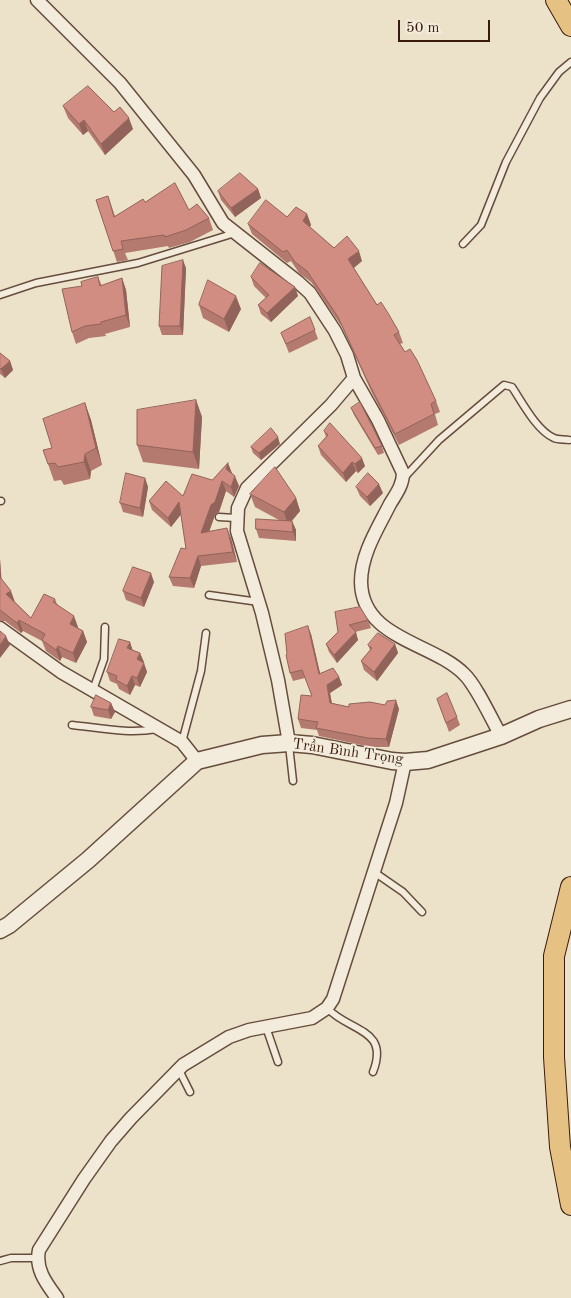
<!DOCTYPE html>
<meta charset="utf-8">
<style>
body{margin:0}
#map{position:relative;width:571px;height:1298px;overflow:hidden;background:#ece2c9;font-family:"Old Standard TT",serif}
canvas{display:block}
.scale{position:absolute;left:398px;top:20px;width:92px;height:22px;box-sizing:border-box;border:2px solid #3a1a0d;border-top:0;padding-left:6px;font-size:15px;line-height:18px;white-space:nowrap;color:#3a1a0d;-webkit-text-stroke:4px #f3ecdc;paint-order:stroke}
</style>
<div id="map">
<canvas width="571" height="1298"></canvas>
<div class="scale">50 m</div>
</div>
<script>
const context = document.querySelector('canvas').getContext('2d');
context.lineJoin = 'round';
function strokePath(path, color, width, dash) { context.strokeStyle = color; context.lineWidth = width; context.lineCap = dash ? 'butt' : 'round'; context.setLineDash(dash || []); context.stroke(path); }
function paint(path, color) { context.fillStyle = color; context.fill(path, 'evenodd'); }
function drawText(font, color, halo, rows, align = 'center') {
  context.font = font + ' "Old Standard TT",serif'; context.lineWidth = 4; context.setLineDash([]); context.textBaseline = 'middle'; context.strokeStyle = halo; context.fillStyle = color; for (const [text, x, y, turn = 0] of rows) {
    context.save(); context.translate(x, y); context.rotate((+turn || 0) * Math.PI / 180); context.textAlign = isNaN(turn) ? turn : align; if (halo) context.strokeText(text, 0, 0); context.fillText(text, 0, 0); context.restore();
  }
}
const service = new Path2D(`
 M 463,244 L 481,225 L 506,162 L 540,98 L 559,72 L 571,62
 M 0,295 L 36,283 L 138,263 L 235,233
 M 404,478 L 439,440 L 504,385 L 512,387 C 522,402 537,431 554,438 C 558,440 565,439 569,440
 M 0,501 L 1,501
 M 219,517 L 236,518
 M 209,595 L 259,602
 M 93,690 L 104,659 L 105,627
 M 72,725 C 101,728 128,734 157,729
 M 182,742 L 201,671 L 206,633
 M 289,745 L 293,781
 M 374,872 L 403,892 L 422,912
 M 327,1008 C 349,1032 390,1028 373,1072
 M 266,1027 L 278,1062
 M 179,1070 L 190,1092
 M 0,1261 L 11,1258 L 37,1258`);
const minor = new Path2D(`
 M 37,0 L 120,83 L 194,175 L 223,223 L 298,282 L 310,293 L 335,331 L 347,355 L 354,378 L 378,420 L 403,473 C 403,485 396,494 390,504 C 378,528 361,554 361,582 C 362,639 432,642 464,674 C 476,685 492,720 501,736
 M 0,628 L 61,672 L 182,742 L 197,761
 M 289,743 L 278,680 L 262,613 L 237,531 L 238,508 L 247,488 L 331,405 L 354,378
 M 57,1298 C 46,1283 35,1269 39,1250 L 84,1179 L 111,1141 L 131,1118 L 183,1065 L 229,1037 L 249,1030 L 312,1018 L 327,1008 L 333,999 L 396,803 L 405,762`);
const tertiary = new Path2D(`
 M 0,930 L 9,925 L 88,860 L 197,761 L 262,745 L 289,743 L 312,745 L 392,761 L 405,762 L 428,760 L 501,736 L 539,719 L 571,709`);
const primary = new Path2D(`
 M 556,0 L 571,26
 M 571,887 L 554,956 L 554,1057 L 560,1147 L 571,1205`);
strokePath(service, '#664c3c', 9);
strokePath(minor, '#664c3c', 15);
strokePath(tertiary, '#664c3c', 19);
strokePath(primary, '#3a1a0d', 22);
strokePath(service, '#f3ecdc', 6);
strokePath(minor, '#f3ecdc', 12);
strokePath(tertiary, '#f3ecdc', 16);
strokePath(primary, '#e6c184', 20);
paint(new Path2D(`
 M 63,106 L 114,112 L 133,129 L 105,155 L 88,131 L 83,135 L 68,118 Z
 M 258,189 L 261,198 L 235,217 L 221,200 L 218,191 Z
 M 108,196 L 115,216 L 145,202 L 189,210 L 209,218 L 213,230 L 190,242 L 169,248 L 168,246 L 125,253 L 128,260 L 117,262 L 96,200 Z
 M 307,214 L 311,225 L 310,227 L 334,248 L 362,261 L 354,268 L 377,305 L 399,332 L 403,343 L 400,344 L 436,401 L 440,412 L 435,414 L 438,425 L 399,445 L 371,391 L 342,327 L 311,282 L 299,273 L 291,261 L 287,263 L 252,234 L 248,224 Z
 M 186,268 L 183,335 L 162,335 L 159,326 Z
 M 98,277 L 102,286 L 122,278 L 126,290 L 130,327 L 105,334 L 106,336 L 89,338 L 76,344 L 72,332 L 82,286 Z
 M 251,277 L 295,287 L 298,296 L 271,322 L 261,314 L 258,305 L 266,298 L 254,286 Z
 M 199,305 L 241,309 L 229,332 L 203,318 Z
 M 310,317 L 318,339 L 289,353 L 281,333 Z
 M 0,353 L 10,361 L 13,370 L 5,378 L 0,374 Z
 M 196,400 L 202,417 L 199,469 L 143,462 L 137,445 Z
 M 85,403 L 91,420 L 102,465 L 91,471 L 90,479 L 64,485 L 61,480 L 54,481 L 48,464 L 52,448 Z
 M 351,408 L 382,446 L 384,453 L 378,455 L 354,415 Z
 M 324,431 L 365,466 L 358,473 L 356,471 L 346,482 L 321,455 L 318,446 L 326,437 Z
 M 280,444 L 261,460 L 253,453 L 251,447 Z
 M 232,473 L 239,486 L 234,497 L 226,491 L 219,512 L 215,515 L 209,532 L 231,538 L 237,562 L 201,566 L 194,588 L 173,586 L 169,577 L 186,549 L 181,514 L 171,527 L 152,510 L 149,501 L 183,496 L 212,480 Z
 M 145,478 L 148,487 L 143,517 L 123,512 L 120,503 Z
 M 356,487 L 383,493 L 370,506 L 360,496 Z
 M 250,494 L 296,498 L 300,511 L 292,521 L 296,530 L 296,541 L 259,538 L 256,529 L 279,520 L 255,507 Z
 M 0,559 L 1,579 L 15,602 L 31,618 L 55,599 L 57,604 L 78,627 L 78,628 L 83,631 L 87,642 L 76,663 L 62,657 L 60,661 L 46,651 L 42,641 L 23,631 L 21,633 L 5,621 L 0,621 Z
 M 154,582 L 144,607 L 126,600 L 123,591 Z
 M 335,612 L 368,620 L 371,628 L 355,632 L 358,640 L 337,663 L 329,652 L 326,644 L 338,632 Z
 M 311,634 L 320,673 L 339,677 L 342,685 L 330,693 L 332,703 L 349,707 L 399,709 L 389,747 L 371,747 L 319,736 L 317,730 L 301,728 L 298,719 L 312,696 L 305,678 L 293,681 L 290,673 L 287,654 Z
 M 130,642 L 132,650 L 140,653 L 147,672 L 140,687 L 135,685 L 130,695 L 119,689 L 117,684 L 110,681 L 107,672 Z
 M 395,644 L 398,653 L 377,681 L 364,670 L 361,661 L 370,650 L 368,645 Z
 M 437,699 L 457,717 L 460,725 L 449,732 Z
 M 111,703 L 115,712 L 111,719 L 94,716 L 91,707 Z`), '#b4796f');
paint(new Path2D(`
 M 129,118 L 133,129 L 105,155 L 101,144 Z
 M 84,120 L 88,131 L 83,135 L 79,124 Z
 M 258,189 L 261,198 L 235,217 L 231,208 Z
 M 307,214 L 311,225 L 306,232 L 303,221 Z
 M 359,251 L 362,261 L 352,269 L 348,259 Z
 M 183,260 L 186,268 L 183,335 L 180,326 Z
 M 122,278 L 126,290 L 130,327 L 126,315 Z
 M 295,287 L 298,296 L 271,322 L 267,313 Z
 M 236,296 L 241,309 L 229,332 L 224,319 Z
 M 10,361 L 13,370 L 5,378 L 1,369 Z
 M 196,400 L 202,417 L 199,469 L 193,452 Z
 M 85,403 L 91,420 L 102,465 L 96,448 Z
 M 278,437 L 280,444 L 261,460 L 259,453 Z
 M 85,454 L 91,471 L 90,479 L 84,462 Z
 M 362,458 L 365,466 L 358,473 L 355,464 Z
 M 352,462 L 356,471 L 346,482 L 343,473 Z
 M 228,463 L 232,473 L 230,478 L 226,469 Z
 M 235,476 L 239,486 L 234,497 L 231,487 Z
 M 145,478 L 148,487 L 143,517 L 140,508 Z
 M 222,481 L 226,491 L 219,512 L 215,515 L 205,543 L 201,533 L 211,505 Z
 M 379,484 L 383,493 L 370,506 L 367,497 Z
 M 296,498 L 300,511 L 288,525 L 284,512 Z
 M 179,502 L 183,512 L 171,527 L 168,518 Z
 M 292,521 L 296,530 L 296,541 L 293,532 Z
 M 227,528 L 231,538 L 237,562 L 233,552 Z
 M 198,556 L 201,566 L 194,588 L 190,578 Z
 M 0,559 L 2,585 L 0,580 Z
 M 151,573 L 154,582 L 144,607 L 141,598 Z
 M 11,591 L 15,602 L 6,594 Z
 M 74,616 L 78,627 L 74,635 L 70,624 Z
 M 19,620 L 23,631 L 21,633 L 17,623 Z
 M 308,626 L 311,634 L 322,682 L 319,674 Z
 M 83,631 L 87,642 L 76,663 L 73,653 Z
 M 356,632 L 358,640 L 337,663 L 334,655 Z
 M 6,636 L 10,645 L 0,658 L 0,645 Z
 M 130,642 L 133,651 L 127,648 Z
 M 395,644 L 398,653 L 377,681 L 374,672 Z
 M 58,646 L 62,657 L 60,661 L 56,650 Z
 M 140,653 L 144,662 L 140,668 L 137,659 Z
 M 144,663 L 147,672 L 140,687 L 137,678 Z
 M 132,676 L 135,685 L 130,695 L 127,686 Z
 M 339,677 L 342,685 L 330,693 L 333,711 L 330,703 L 327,685 Z
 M 396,700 L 399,709 L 389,747 L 386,739 Z
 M 111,703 L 115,712 L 111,719 L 108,710 Z`), '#92635a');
const building = new Path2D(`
 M 88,86 L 114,112 L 120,107 L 129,118 L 101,144 L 84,120 L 79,124 L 63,106 Z
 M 240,173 L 258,189 L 231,208 L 218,191 Z
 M 175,183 L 189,210 L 197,204 L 209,218 L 186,230 L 165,237 L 164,235 L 121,241 L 123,249 L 113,251 L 96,200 L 108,196 L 114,217 L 143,199 L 145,202 Z
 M 266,200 L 287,217 L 296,207 L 307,214 L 303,221 L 334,248 L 347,236 L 359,251 L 348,259 L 377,305 L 381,302 L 388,313 L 399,332 L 394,335 L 405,352 L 410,349 L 417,360 L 436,401 L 431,404 L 434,414 L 395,434 L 367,380 L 338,317 L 307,271 L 295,262 L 287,250 L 283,252 L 248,224 Z
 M 183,260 L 180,326 L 159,326 L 162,266 Z
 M 260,263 L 295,287 L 267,313 L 258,305 L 269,295 L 251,277 Z
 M 98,277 L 100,286 L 122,278 L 126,315 L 101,322 L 101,324 L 85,326 L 72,332 L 62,289 L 82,286 L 81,282 Z
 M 208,280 L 236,296 L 224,319 L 199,305 Z
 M 310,317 L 315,330 L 286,344 L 281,333 Z
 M 0,353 L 10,361 L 1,369 L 0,368 Z
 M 196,400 L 193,452 L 137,445 L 137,410 Z
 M 360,402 L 382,446 L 375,448 L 351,408 Z
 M 85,403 L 96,448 L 85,454 L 84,462 L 58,467 L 55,463 L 48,464 L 43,450 L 52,448 L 43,419 Z
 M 330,423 L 362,458 L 355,464 L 352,462 L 343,473 L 318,446 L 328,435 L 324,431 Z
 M 271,428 L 278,437 L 259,453 L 251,447 Z
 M 228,463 L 226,469 L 235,476 L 231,487 L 222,481 L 215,502 L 211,505 L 201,533 L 227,528 L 233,552 L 198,556 L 190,578 L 169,577 L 181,548 L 186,549 L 179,502 L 168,518 L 149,501 L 166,481 L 183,496 L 192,474 L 212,480 Z
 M 275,467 L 296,498 L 284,512 L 250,494 Z
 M 126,473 L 145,478 L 140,508 L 120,503 Z
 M 368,473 L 379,484 L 367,497 L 356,487 Z
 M 256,519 L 292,521 L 293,532 L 256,529 Z
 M 133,567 L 151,573 L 141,598 L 123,591 Z
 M 0,577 L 11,591 L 6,594 L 31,618 L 44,594 L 55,599 L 53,602 L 74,616 L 70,624 L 83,631 L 73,653 L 58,646 L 56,650 L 42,640 L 45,634 L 19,620 L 17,623 L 0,610 Z
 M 360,607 L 368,620 L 349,625 L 356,632 L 334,655 L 326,644 L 338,632 L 335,612 Z
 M 308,626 L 319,674 L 333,668 L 339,677 L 327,685 L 330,703 L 349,707 L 349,704 L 370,702 L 385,705 L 387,701 L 396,700 L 386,739 L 368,738 L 316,728 L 318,722 L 298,719 L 301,695 L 312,696 L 302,670 L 290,673 L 286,655 L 287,654 L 285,634 Z
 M 0,631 L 6,636 L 0,645 Z
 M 378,633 L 395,644 L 374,672 L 361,661 L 372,648 L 368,645 Z
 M 119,639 L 130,642 L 127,648 L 140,653 L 137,659 L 144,663 L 137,678 L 132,676 L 127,686 L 116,680 L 117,676 L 107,672 Z
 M 447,693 L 457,717 L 446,723 L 437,699 Z
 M 96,695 L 111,703 L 108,710 L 91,707 Z`);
paint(building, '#d18d81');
strokePath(building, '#92635a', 1);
drawText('15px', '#3a1a0d', '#f3ecdc', [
 ["Trần Bình Trọng",348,752,8]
]);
</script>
